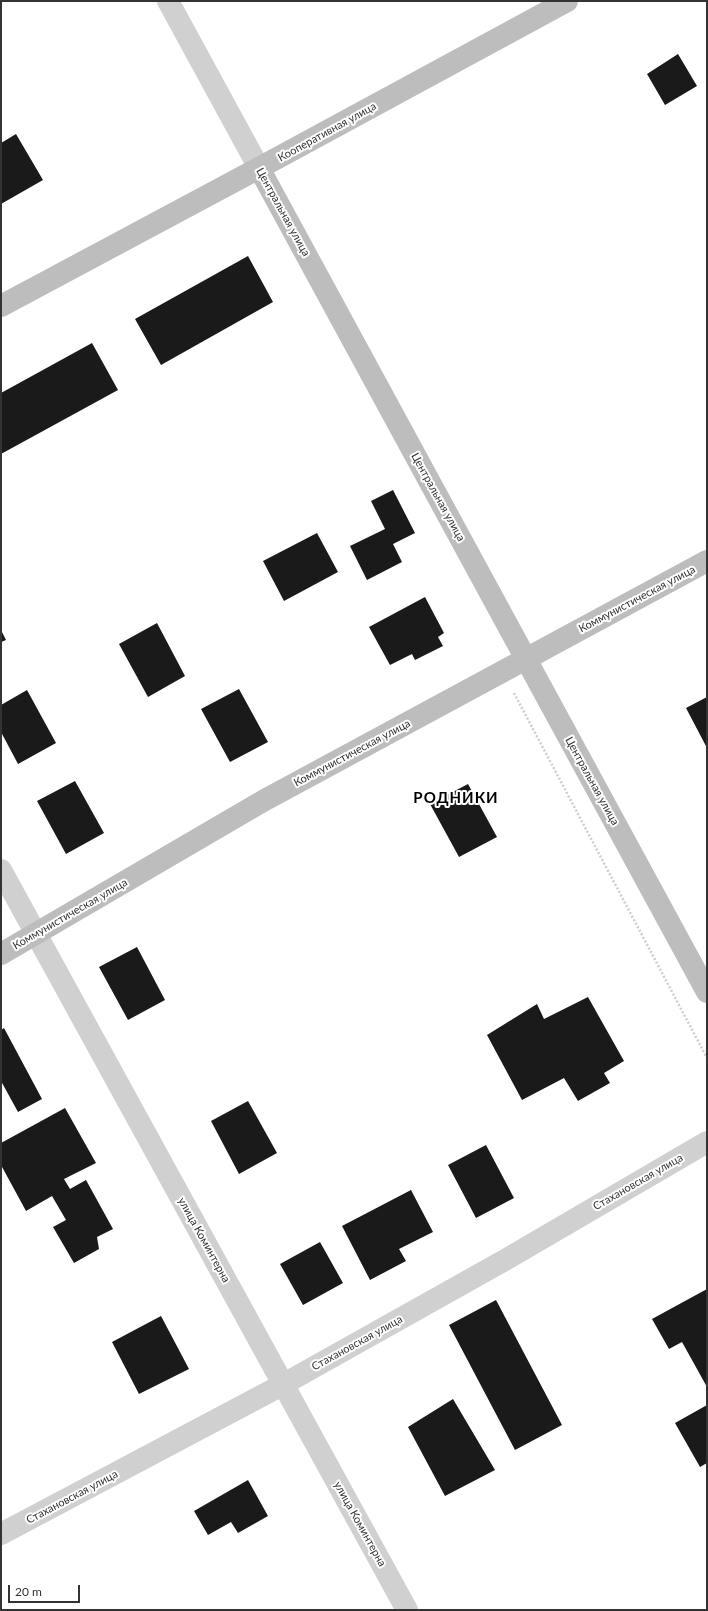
<!DOCTYPE html>
<meta charset="utf-8">
<style>
body{margin:0}
#map{position:relative;width:708px;height:1611px;overflow:hidden;background:#fff;font-family:Lato,sans-serif}
canvas{display:block}
.frame{position:absolute;inset:0;border:2px solid #333;pointer-events:none}
.scale{position:absolute;left:8px;top:1585px;width:72px;height:18px;box-sizing:border-box;border:2px solid #333;border-top:0;padding-left:5px;font-size:12px;line-height:14px;white-space:nowrap;color:#333;-webkit-text-stroke:3px #fff;paint-order:stroke}
</style>
<div id="map">
<canvas width="708" height="1611"></canvas>
<div class="frame"></div>
<div class="scale">20 m</div>
</div>
<script>
const context = document.querySelector('canvas').getContext('2d');
context.lineJoin = 'round';
function paint(path, color) { context.fillStyle = color; context.fill(path, 'evenodd'); }
function strokePath(path, color, width, dash) { context.strokeStyle = color; context.lineWidth = width; context.lineCap = dash ? 'butt' : 'round'; context.setLineDash(dash || []); context.stroke(path); }
function drawText(font, color, halo, rows, align = 'center') {
  context.font = font + ' Lato,sans-serif'; context.lineWidth = 4; context.setLineDash([]); context.textBaseline = 'middle'; context.strokeStyle = halo; context.fillStyle = color; for (const [text, x, y, turn = 0] of rows) {
    context.save(); context.translate(x, y); context.rotate((+turn || 0) * Math.PI / 180); context.textAlign = isNaN(turn) ? turn : align; if (halo) context.strokeText(text, 0, 0); context.fillText(text, 0, 0); context.restore();
  }
}
paint(new Path2D(`
 M 678,54 L 697,86 L 665,105 L 647,74 Z
 M 16,134 L 43,180 L 1,204 L 1,143 Z
 M 248,256 L 273,302 L 161,365 L 135,319 Z
 M 92,343 L 118,390 L 1,454 L 1,393 Z
 M 393,490 L 415,533 L 393,544 L 402,562 L 367,580 L 350,546 L 385,529 L 371,501 Z
 M 317,533 L 338,572 L 284,601 L 263,561 Z
 M 425,597 L 444,633 L 438,637 L 443,646 L 415,660 L 412,654 L 390,665 L 369,627 Z
 M 157,623 L 185,676 L 148,697 L 119,644 Z
 M 1,630 L 6,640 L 1,642 Z
 M 239,689 L 268,742 L 230,762 L 201,709 Z
 M 27,690 L 56,743 L 18,764 L 1,732 L 1,705 Z
 M 707,697 L 707,748 L 686,708 Z
 M 75,781 L 104,833 L 66,854 L 37,801 Z
 M 468,784 L 497,837 L 459,857 L 430,804 Z
 M 137,947 L 165,1000 L 128,1020 L 99,967 Z
 M 588,997 L 624,1061 L 604,1073 L 610,1083 L 578,1101 L 564,1078 L 522,1100 L 487,1035 L 537,1004 L 544,1019 Z
 M 4,1028 L 42,1099 L 18,1112 L 1,1081 L 1,1030 Z
 M 248,1101 L 277,1153 L 239,1174 L 211,1121 Z
 M 65,1108 L 96,1163 L 64,1179 L 70,1189 L 86,1180 L 113,1229 L 97,1237 L 99,1249 L 74,1263 L 53,1227 L 66,1220 L 52,1196 L 26,1211 L 1,1165 L 1,1143 Z
 M 486,1145 L 514,1198 L 476,1218 L 448,1165 Z
 M 411,1190 L 433,1232 L 399,1249 L 406,1261 L 370,1280 L 342,1226 Z
 M 320,1242 L 343,1283 L 303,1305 L 280,1264 Z
 M 707,1289 L 707,1387 L 682,1342 L 669,1349 L 652,1319 Z
 M 496,1300 L 562,1425 L 515,1450 L 449,1325 Z
 M 161,1316 L 189,1369 L 139,1394 L 112,1342 Z
 M 453,1399 L 495,1470 L 445,1496 L 408,1427 Z
 M 707,1405 L 707,1463 L 700,1467 L 675,1423 Z
 M 248,1480 L 268,1516 L 238,1533 L 231,1522 L 208,1535 L 194,1511 Z`), '#1a1a1a');
strokePath(new Path2D(`
 M 514,693 L 707,1058`), '#cdcdcd', 2.5, [2, 2]);
strokePath(new Path2D(`
 M 168,1 L 259,168
 M 1,870 L 407,1610
 M 1,1534 L 282,1385 L 505,1260 L 707,1142`), '#d0d0d0', 22);
strokePath(new Path2D(`
 M 259,168 L 707,992
 M 1,306 L 259,168 L 567,1
 M 1,954 L 263,801 L 707,561`), '#bdbdbd', 22);
drawText('11px', '#333', '#fff', [
 ["Кооперативная улица",327,132,-29],
 ["Центральная улица",283,212,61],
 ["Центральная улица",438,497,61],
 ["Коммунистическая улица",637,599,-28],
 ["Коммунистическая улица",352,753,-28],
 ["Центральная улица",592,781,61],
 ["Коммунистическая улица",70,914,-30],
 ["Стахановская улица",638,1182,-30],
 ["улица Коминтерна",204,1240,61],
 ["Стахановская улица",357,1343,-29],
 ["Стахановская улица",72,1497,-28],
 ["улица Коминтерна",360,1524,61]
]);
context.letterSpacing = '1px';
drawText('bold 15px', '#000', '#fff', [
 ["РОДНИКИ",456,798]
]);
context.letterSpacing = '0px';
</script>
